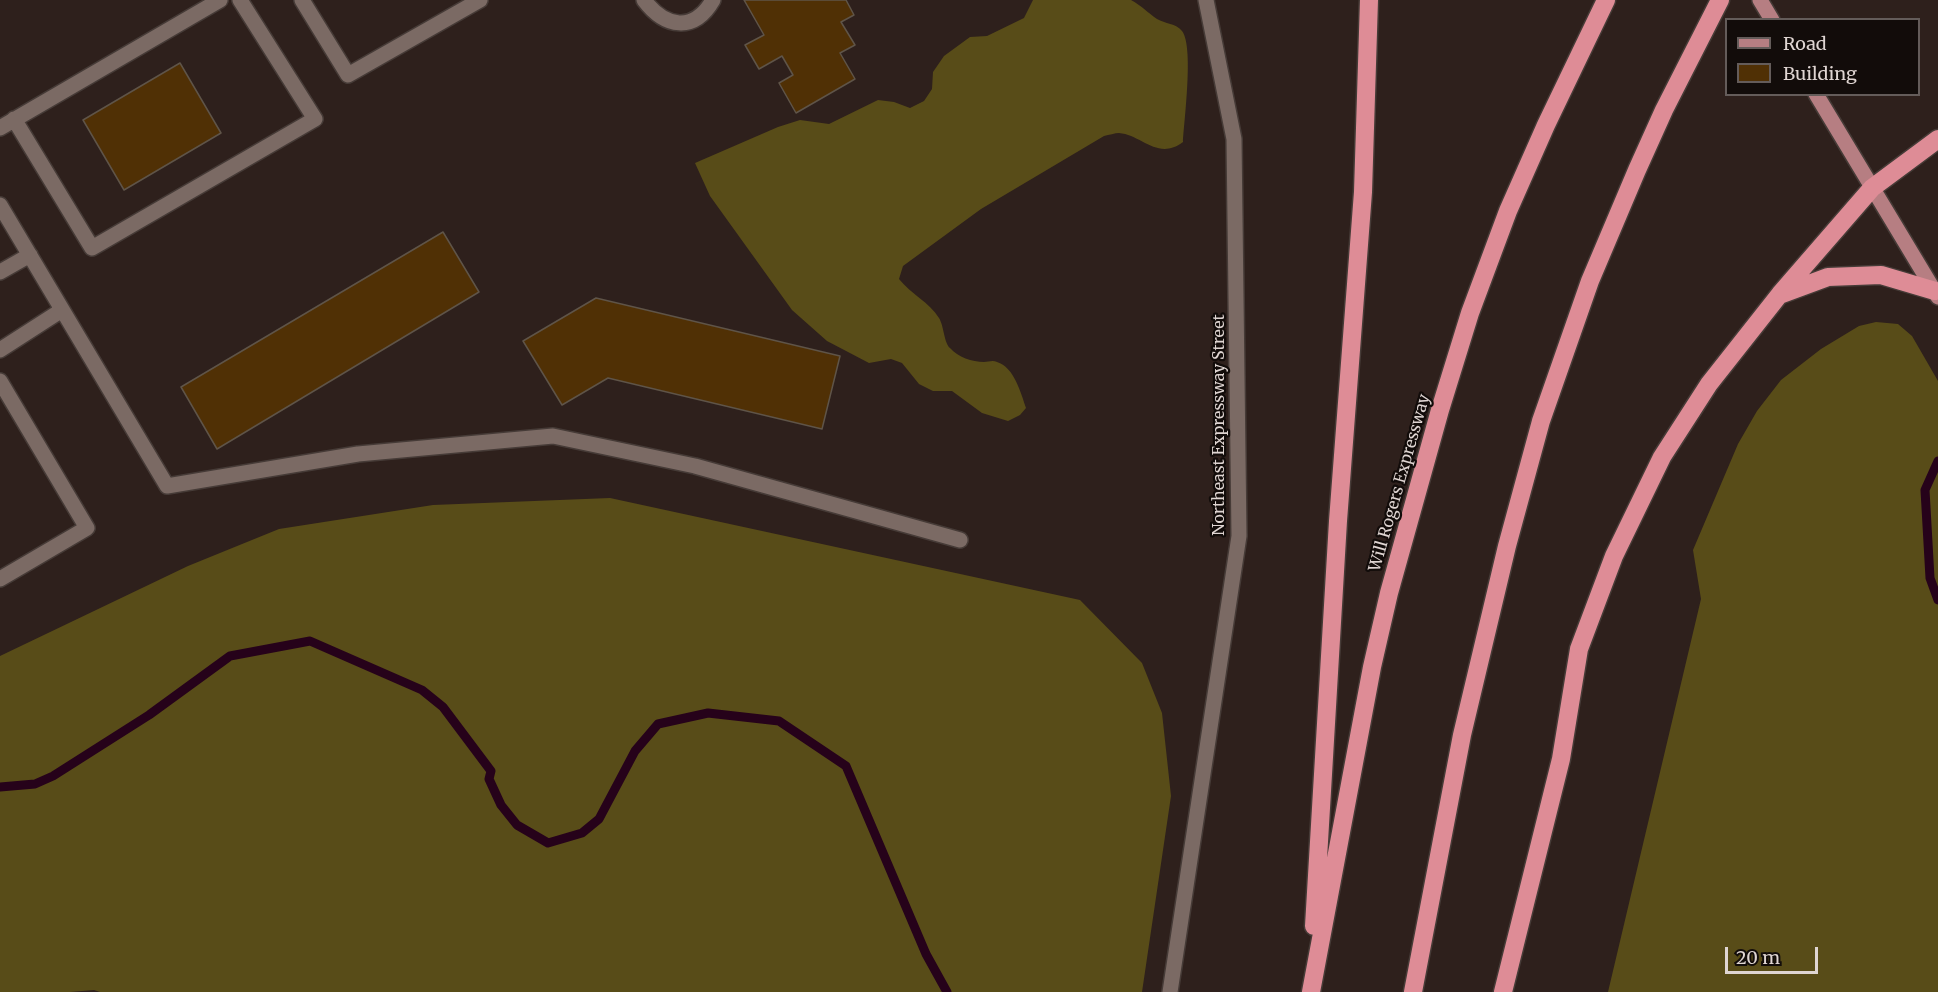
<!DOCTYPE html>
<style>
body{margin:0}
#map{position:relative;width:1938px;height:992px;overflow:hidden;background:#2e201c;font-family:Merriweather,serif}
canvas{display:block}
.legend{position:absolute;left:1725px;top:18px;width:195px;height:78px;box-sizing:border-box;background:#120c0a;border:2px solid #645c5a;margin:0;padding:8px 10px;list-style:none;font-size:18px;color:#dfd5d2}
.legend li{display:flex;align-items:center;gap:12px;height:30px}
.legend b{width:30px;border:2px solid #645c5a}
.scale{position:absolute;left:1725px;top:947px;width:93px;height:27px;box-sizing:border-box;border:3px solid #dfd5d2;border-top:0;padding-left:8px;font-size:18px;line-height:21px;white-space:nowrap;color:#dfd5d2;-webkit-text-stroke:4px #120c0a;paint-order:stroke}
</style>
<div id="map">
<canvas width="1938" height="992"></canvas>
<ul class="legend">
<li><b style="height:8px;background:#b67e82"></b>Road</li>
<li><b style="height:16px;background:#503005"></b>Building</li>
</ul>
<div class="scale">20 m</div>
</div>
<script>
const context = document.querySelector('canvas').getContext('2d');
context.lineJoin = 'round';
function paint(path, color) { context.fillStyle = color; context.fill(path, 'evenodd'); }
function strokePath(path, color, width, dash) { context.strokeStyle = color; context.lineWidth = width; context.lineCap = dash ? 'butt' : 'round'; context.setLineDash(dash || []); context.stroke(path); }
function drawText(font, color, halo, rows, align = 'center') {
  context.font = font + ' Merriweather,serif'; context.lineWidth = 4.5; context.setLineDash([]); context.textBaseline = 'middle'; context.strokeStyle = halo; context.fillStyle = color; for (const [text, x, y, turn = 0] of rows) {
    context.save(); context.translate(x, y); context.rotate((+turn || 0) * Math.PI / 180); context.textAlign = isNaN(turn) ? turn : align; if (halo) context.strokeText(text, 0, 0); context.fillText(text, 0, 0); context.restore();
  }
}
paint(new Path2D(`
 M 1033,0 L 1131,0 C 1142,6 1148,13 1157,19 C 1165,24 1176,23 1182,31 C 1194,46 1184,121 1183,142 C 1158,161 1142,135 1119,133 C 1115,133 1109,135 1104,136 L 981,209 L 903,266 L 899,279 C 911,294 929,302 939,318 C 944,326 944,343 950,348 C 958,357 972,362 984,362 C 988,362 993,360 997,362 C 1014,367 1021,393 1026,408 L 1020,415 L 1008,421 L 982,413 L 952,391 L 933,391 L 919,384 L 902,363 L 891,359 L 869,363 L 827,341 L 792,310 L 710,196 L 695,163 L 778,127 L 800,120 L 829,124 L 878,100 L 894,102 L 910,108 L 924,101 L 932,89 L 933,72 L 944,56 L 970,37 L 987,36 L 1024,18 Z
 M 1876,322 L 1898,324 L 1912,336 L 1938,381 L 1938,992 L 1608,992 L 1701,599 L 1693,550 L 1738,444 L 1757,411 L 1781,380 L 1821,349 L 1859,326 Z
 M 610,498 L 1080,600 L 1142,663 L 1162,713 L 1171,796 L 1142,992 L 100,992 L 94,990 L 70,992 L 0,992 L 0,656 L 188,566 L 279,529 L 433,505 Z`), '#584c18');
strokePath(new Path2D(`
 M 1938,461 L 1925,490 L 1930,578 L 1938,600
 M 0,787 L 35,784 L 53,776 L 149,715 L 230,656 L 310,641 L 422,690 L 443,707 L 491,771 L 489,779 L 501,805 L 517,825 L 548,843 L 582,833 L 599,819 L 635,751 L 658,724 L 708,713 L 779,721 L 846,766 L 926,954 L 947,992`), '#26021a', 9);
const building = new Path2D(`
 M 744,0 L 846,0 L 854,15 L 841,22 L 855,45 L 840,53 L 855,79 L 796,113 L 779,83 L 793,75 L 782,56 L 759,69 L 745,45 L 764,35 Z
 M 180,63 L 221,133 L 124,190 L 83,120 Z
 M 443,232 L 479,292 L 217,449 L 181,387 Z
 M 596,298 L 840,356 L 822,429 L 608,378 L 562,405 L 523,341 Z`);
paint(building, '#503005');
strokePath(building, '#5f5448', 1.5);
const minor = new Path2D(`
 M 302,0 L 348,75 L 480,0
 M 644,0 C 665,28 694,33 713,0
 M 14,119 L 92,248 L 315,119 L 240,0
 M 0,128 L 220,0
 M 0,205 L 167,486 L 358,454 L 553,436 L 695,466 L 960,540
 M 0,272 L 30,255
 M 0,350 L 62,310
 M 0,381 L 87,528 L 0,579
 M 1170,992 L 1239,536 L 1234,139 L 1206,0`);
const major = new Path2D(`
 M 1760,0 L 1772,20
 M 1816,94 L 1938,297`);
const highway = new Path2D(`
 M 1782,294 L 1828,277 L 1881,275 L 1935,291
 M 1314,926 L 1338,521 L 1363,192 L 1369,0
 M 1311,992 L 1372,667 L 1389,593 L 1440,410 L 1470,313 L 1508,211 L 1546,125 L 1606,0
 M 1413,992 L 1462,735 L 1507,546 L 1541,421 L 1590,281 L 1637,170 L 1664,110 L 1720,0
 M 1503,992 L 1561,759 L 1579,649 L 1614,556 L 1662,457 L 1709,384 L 1780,294 L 1872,188 L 1938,139`);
strokePath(minor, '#463b37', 18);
strokePath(major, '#463b37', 18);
strokePath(highway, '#463b37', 21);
strokePath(minor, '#7b6a64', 15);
strokePath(major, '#b67e82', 15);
strokePath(highway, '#de8c96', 18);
drawText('16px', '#dfd5d2', '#120c0a', [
 ["Northeast Expressway Street",1219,425,-90],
 ["Will Rogers Expressway",1400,483,-74]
]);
</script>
